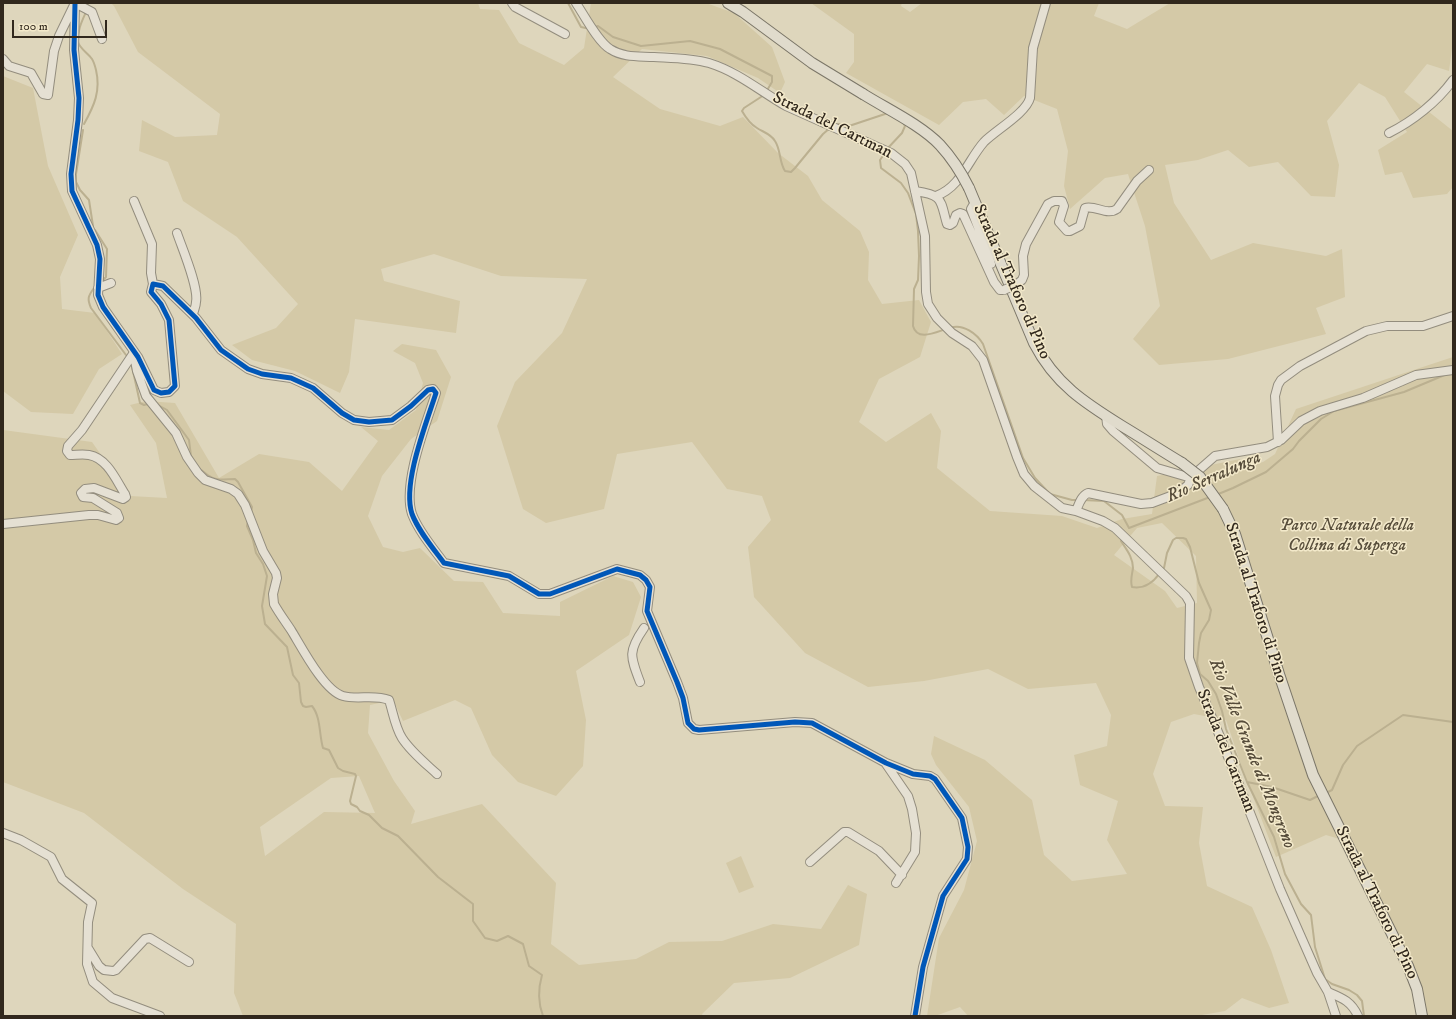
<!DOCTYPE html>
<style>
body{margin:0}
#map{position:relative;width:1456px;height:1019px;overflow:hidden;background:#ded6bc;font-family:"IM FELL DW Pica",serif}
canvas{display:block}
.frame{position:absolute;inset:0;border:4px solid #31281d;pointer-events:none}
.scale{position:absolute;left:12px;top:20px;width:95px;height:18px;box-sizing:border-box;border:2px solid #31281d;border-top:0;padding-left:5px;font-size:12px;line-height:14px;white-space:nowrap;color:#31281d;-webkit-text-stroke:3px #f3e9ca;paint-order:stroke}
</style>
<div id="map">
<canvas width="1456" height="1019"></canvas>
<div class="frame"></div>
<div class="scale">100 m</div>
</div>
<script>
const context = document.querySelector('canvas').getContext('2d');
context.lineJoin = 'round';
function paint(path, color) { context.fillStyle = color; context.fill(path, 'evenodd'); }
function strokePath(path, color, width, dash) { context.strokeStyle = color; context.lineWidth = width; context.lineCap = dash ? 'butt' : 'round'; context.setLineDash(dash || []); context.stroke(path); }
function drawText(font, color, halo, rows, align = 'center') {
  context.font = font + ' "IM FELL DW Pica",serif'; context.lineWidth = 3; context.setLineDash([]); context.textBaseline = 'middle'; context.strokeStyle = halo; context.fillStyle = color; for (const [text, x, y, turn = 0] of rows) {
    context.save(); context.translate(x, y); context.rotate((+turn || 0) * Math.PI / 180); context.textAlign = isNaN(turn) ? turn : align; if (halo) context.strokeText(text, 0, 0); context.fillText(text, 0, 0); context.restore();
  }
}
paint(new Path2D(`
 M 111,3 L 478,3 L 480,9 L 499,10 L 519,43 L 564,65 L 584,48 L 591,3 L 706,3 L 734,13 L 772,47 L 785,82 L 780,93 L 758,78 L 707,56 L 642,49 L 613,77 L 660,109 L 720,126 L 743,117 L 778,153 L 808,176 L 822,200 L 860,231 L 869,252 L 868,280 L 882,304 L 919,300 L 931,322 L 920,357 L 879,379 L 859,422 L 886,442 L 931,413 L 941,431 L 937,468 L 990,511 L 1062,516 L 1097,528 L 1122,519 L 1152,514 L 1157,476 L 1240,459 L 1243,467 L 1263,462 L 1275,454 L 1296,409 L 1453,357 L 1453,1016 L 1424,1016 L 1418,977 L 1377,899 L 1350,842 L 1326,835 L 1276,857 L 1245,776 L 1226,720 L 1194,714 L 1171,722 L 1153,774 L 1165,806 L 1203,807 L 1199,843 L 1207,886 L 1252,907 L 1271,950 L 1289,1003 L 1269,1008 L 1242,998 L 1225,1011 L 1196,1016 L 968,1016 L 960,1007 L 935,1016 L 927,1016 L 939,938 L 964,890 L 977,841 L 969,807 L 936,765 L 931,754 L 934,736 L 985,760 L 1032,800 L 1044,855 L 1072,881 L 1127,874 L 1107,840 L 1118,801 L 1080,785 L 1074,755 L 1107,746 L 1111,715 L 1096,683 L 1028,689 L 988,669 L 924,681 L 868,687 L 805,653 L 754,597 L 748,547 L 771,520 L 762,496 L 727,489 L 692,442 L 617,454 L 604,509 L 546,523 L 523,509 L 497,426 L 515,382 L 562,333 L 587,279 L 501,276 L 434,254 L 381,269 L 384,281 L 460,301 L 456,333 L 355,319 L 349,372 L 340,393 L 295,371 L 252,360 L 232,345 L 276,328 L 298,304 L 237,237 L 183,201 L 168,162 L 139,151 L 142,120 L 175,137 L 217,135 L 220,114 L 138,52 L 114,6 ZM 1162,523 L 1196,556 L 1197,603 L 1177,608 L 1165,591 L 1114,555 L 1137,528 Z
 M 811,3 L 902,3 L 901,6 L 910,12 L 922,3 L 1099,3 L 1094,16 L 1127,29 L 1170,3 L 1453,3 L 1453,41 L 1449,71 L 1427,64 L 1404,92 L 1453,131 L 1453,187 L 1447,194 L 1413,198 L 1402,172 L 1385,175 L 1378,150 L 1407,132 L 1385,97 L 1359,83 L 1327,121 L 1339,165 L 1335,197 L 1311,196 L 1278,162 L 1249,167 L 1228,150 L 1198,160 L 1165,165 L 1174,203 L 1211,260 L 1253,243 L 1326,256 L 1342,249 L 1345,297 L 1316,308 L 1326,334 L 1228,359 L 1159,365 L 1133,339 L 1160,306 L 1145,226 L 1128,174 L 1105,178 L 1070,209 L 1064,186 L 1068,151 L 1057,109 L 1024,96 L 1004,115 L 986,99 L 963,102 L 939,125 L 846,73 L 854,62 L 854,34 Z
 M 3,76 L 33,88 L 48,166 L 78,235 L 60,277 L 62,309 L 95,313 L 122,354 L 99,369 L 73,414 L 31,412 L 3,391 Z
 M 402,344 L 436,350 L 451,377 L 437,421 L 411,439 L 382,476 L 368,516 L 383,547 L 403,552 L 420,548 L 454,581 L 483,582 L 503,613 L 560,616 L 560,602 L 613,576 L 633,582 L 641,597 L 629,635 L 576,671 L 586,720 L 583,766 L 556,796 L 518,782 L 492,755 L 471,708 L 455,700 L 403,721 L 393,700 L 370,705 L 368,733 L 394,781 L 415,811 L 411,824 L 482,804 L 556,883 L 551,944 L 579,965 L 636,959 L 669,942 L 722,941 L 773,924 L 821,929 L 848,885 L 867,894 L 859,945 L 790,978 L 734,983 L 702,1014 L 703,1016 L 243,1016 L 234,993 L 236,924 L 183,889 L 84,813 L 3,782 L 3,430 L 92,442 L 130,496 L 167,498 L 156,443 L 130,405 L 146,401 L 175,403 L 219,478 L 259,454 L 309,462 L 342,491 L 378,441 L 361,427 L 389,430 L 416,410 L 423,383 L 415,363 L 393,351 ZM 359,776 L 375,813 L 324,812 L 265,856 L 260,827 L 331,778 Z
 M 741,856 L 754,887 L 739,893 L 726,863 Z`), '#d4c9a7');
strokePath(new Path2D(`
 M 88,3 L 88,7
 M 568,3 L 581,27 L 590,29
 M 594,28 L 598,26 L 613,37 L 641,46 L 690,41 L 720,49 L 772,76 L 772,82 L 766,92
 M 764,95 L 744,108 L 742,111 C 746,118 750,124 757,128 C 763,132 771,134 775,141 C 781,150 779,162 785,171 L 791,172 L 795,168 L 823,134 L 830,128
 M 84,124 C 94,106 101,91 96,70 C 95,66 94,62 92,59 C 88,53 80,49 78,42 C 77,31 82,21 86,12
 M 833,125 L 839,124 L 846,127 L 888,113
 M 83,130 L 76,174 L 76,182 L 80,190 L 89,200 L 93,226
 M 887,149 L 902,133 L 905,126 L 902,121
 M 885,153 L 880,160 L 881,168 L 901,183 L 908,193 L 916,214 L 918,231 L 919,256 L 918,280 L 914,289 L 913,326 C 917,341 934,333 946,329
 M 95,230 L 107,249 L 106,277 L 102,281
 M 94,288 C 88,296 87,299 91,308 L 126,355
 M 950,328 C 963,323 977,334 983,344 L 1023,458 L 1035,478 L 1050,494 L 1072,500 L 1079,500
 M 131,362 L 140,403 L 144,405 L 148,404
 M 158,405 L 167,410 L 189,440 L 191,456 L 197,466
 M 199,469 C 204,471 206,475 211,477 C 218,481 226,479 235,479 L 238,482 L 252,507 L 251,512
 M 1216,495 L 1233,488 L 1266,472 L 1293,449 L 1299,441 L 1321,419 L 1334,411 L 1404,392 L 1447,374
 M 1083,500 L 1104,501 L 1122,515 L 1129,528
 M 248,520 L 247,526 L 253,540 L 256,553 L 263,564 L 267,576 L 262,606 L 265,624 L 287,647 L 293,675 L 299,683 L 301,702 L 303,706 L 306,707 L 312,706 C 321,717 319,735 323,748 L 329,750 L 338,768 L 343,771 L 355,774 L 356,776 L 350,801 L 351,804 L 357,807 L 360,811 L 369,815 L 382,828 L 398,836 L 438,877 L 473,904 L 473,921 L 485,938 L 497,941 L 508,936 L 523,944 L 529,966 L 542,975 C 538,989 538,1003 543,1016
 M 1129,528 L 1210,497
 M 1122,539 L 1121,541 C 1126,549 1133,557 1133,568 C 1132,575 1130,580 1132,587 C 1144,589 1152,584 1159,574
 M 1162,571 L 1164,568 L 1167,553 L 1173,540 L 1176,538 L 1183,538 L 1186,539 L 1190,547 L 1199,583 L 1211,610 L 1209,620 L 1201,633 L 1199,643 L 1197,663 L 1200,674 L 1208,681 L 1216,694 L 1222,711 L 1226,729 L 1247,782 L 1274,837 L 1285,874 L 1301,904 L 1311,915 L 1315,947 L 1325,979 L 1332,984 L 1349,990 L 1357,995 L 1362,1001 L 1364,1016
 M 1247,782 L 1272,787 L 1310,800 L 1320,795
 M 1326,793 L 1332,790 L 1343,765 L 1357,746 L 1403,715 L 1453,722`), '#bbb090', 2);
const minor = new Path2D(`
 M 75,3 L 74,50 L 79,98 L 78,120 L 71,174 L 72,191 L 97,245 L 100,259 L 98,295 L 103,307 L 138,357 L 154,390 L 161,393 L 169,392 L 175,386 L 169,320 L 161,304 L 151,292 L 153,284 L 163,286 L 196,318 L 221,350 L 248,369 L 262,374 L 291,378 L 313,388 L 342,413 L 354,420 L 369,422 L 392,420 L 411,406 L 428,390 L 433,389 L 436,393 C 426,424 402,484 412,514 C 419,532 433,548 444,563 L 509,576 L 539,594 L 550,594 L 617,569 L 640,575 L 646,580 L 650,587 L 647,611 L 677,682 L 683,698 L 688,723 L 694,729 L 699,730 L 795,722 L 812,723 L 886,763 L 913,774 L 930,776 L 935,779 L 962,818 L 968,847 L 967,859 L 943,896 L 923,967 L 915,1016
 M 512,3 L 515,7 L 565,34
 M 576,3 C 584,15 598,42 610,49 C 624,58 639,56 654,57 C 672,58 692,58 709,63 C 738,72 760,91 786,106 L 891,153 L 905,164 L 911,173 L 925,236 L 926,292 L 928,304 L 937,318 L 952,333 L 972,346 L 983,360 L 1017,457 L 1024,474 L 1034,486 L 1062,508 L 1076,511 L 1103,521 L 1115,528 L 1186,596 L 1190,603 L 1189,658 L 1199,687 L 1221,739 L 1280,889 L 1317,973 L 1328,992 L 1336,1016
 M 3,59 L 9,66 L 31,73 L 43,94 L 48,95 L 54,51 L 59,36 L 75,3 L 92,12 L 102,39
 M 1389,133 C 1413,121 1437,102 1453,80
 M 915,191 C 944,195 940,200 947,224 L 950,225 L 953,223 L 956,215 L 960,213 L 963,214 L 994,282 L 1000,290 L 1004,290
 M 936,196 C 961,187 968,160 984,142 C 996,130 1026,113 1030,98 L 1033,48 L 1046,3
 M 134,201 L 152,244 L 151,273 L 153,284
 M 975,202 L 971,209 L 988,253 L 991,264
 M 177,233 C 182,248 199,287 196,302 C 196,306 194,310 193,314
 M 1017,284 L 1022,280 L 1024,275 L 1023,256 L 1026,244 L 1048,204 L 1054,201 L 1062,201 L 1064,206 L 1059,222 L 1067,231 L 1070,231 L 1080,226 L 1085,208 C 1096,205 1107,216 1117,209 L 1137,181 L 1149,170
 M 98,288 L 111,283
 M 133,350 L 137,371 L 146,396 L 176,433 L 187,457 L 198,473 L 205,480 L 231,489 L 238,494 L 245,505 L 263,551 L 276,573 L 277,578 L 273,594 L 274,604 C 279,613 285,621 291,630 C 301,646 324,691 343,696 C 358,700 374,694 389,700 C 393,712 395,727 402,738 C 411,752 425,763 437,774
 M 1106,416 L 1107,424 L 1113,431 L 1157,468 L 1188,477 L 1190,480
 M 1278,442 L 1275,396 L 1278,385 L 1281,380 L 1300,366 L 1366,331 L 1387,326 L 1423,326 L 1453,316
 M 1076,511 C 1079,504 1081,496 1088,493 L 1141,504 L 1152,503 L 1176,494 L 1183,489 L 1188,485 L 1190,480 L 1199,470 L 1215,456 L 1267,447 L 1281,440 L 1301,421 L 1320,411 L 1363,398 L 1416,375 L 1453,370
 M 3,524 L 89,515 L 98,515 L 116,520 L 119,518 L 117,513 L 93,498 L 83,497 L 81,493 L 85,489 L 94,488 L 123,499 L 126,497 L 125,494 C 116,480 107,458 89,455 C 83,454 76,455 70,455 L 67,451 L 68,446 L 82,430 L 133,354
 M 640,682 C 630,656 628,651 644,628
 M 886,764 L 908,796 L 912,809 L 916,833 L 915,852 L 896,883
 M 3,833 L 21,840 L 51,857 L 62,879 L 92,903 L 88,922 L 87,964 L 93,982 L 112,998 L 160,1016
 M 810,862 L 844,832 L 848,832 L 879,851 L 902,875
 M 88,948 L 99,966 L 104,970 L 113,971 L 116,970 L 145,939 L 150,938 L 189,962
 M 1328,992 C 1342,998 1351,1001 1358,1016`);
const major = new Path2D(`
 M 728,3 L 743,12 L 812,63 L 863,94
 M 969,188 L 1034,343 C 1055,384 1085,403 1122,426 C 1142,438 1162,451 1182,463
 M 1223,509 L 1235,534 L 1279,674 L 1313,775 L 1408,966 L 1417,989 L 1422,1016`);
strokePath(minor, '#938d7e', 10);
strokePath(major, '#7b7668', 12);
strokePath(minor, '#e5e0d3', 8);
strokePath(major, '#e0dbcc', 10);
const minorBridge = new Path2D(`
 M 1004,290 L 1017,284`);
const majorBridge = new Path2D(`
 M 863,94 C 887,109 921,125 940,145 C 952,158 961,172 969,188
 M 1182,463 L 1200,477 L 1223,509`);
strokePath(minorBridge, '#938d7e', 10, []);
strokePath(majorBridge, '#7b7668', 12, []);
strokePath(minorBridge, '#e5e0d3', 8);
strokePath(majorBridge, '#e0dbcc', 10);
strokePath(new Path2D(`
 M 75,3 L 74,50 L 79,98 L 78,120 L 71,174 L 72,191 L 97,245 L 100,259 L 98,295 L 103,307 L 138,357 L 154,390 L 161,393 L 169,392 L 175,386 L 169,320 L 161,304 L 151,292 L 153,284 L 163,286 L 196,318 L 221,350 L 248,369 L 262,374 L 291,378 L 313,388 L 342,413 L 354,420 L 369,422 L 392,420 L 411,406 L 428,390 L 433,389 L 436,393 C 426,424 402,484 412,514 C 419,532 433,548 444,563 L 509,576 L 539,594 L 550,594 L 617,569 L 640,575 L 646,580 L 650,587 L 647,611 L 677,682 L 683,698 L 688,723 L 694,729 L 699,730 L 795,722 L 812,723 L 886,763 L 913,774 L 930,776 L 935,779 L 962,818 L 968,847 L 967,859 L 943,896 L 923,967 L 915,1016`), '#0057b8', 5);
drawText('17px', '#31281d', '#f3e9ca', [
 ["Strada del Cartman",832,126,26],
 ["Strada al Traforo di Pino",1011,282,66],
 ["Strada al Traforo di Pino",1255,603,72],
 ["Strada del Cartman",1225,751,68],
 ["Strada al Traforo di Pino",1376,903,64]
]);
drawText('italic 17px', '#584e3b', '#f3e9ca', [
 ["Parco Naturale della",1347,526],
 ["Collina di Superga",1347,546]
]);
drawText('italic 18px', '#564c3a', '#f3e9ca', [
 ["Rio Serralunga",1214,478,-24],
 ["Rio Valle Grande di Mongreno",1251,754,68]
]);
</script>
